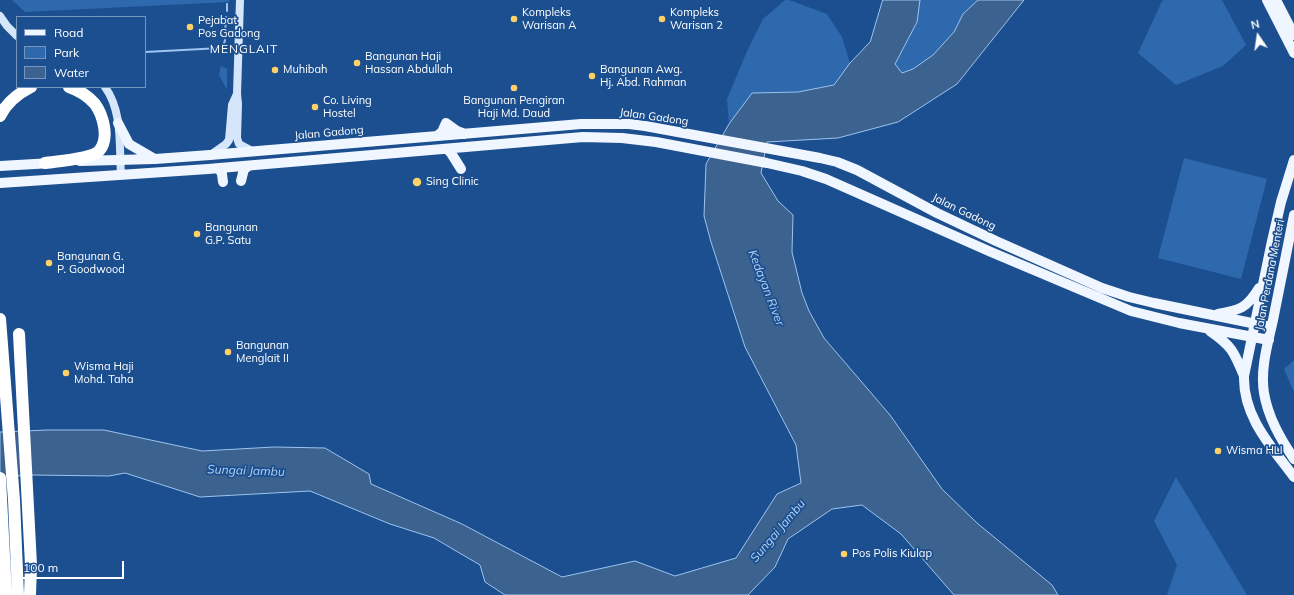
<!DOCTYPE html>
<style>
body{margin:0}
#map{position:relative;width:1294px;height:595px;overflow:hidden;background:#1b4f8f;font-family:Mulish,sans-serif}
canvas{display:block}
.legend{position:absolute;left:16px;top:16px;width:130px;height:72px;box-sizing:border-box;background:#1b4f8f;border:1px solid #7695bc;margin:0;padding:5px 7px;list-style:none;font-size:12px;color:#fff}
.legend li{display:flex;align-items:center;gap:8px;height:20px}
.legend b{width:20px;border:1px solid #7695bc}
.north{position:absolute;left:1238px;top:16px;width:40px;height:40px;-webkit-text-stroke:3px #1b4f8f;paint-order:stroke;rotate:347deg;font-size:11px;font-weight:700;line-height:16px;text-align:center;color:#fff}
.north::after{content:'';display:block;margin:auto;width:14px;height:18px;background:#fff;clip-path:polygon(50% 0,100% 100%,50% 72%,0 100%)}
.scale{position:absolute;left:16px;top:561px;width:108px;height:18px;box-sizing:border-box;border:2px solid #fff;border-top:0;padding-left:5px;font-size:12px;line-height:14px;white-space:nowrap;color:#fff;-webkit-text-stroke:3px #1b4f8f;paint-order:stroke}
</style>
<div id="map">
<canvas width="1294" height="595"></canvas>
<ul class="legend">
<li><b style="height:5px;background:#f0f6ff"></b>Road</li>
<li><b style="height:11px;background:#2e69ad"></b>Park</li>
<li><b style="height:11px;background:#3c6290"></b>Water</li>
</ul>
<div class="north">N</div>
<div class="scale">100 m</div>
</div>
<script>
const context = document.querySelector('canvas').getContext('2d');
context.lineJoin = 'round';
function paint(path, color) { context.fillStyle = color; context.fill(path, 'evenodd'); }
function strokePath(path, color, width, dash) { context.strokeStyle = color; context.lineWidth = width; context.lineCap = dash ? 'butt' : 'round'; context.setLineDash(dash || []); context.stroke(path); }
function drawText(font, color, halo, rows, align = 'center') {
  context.font = font + ' Mulish,sans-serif'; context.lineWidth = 3.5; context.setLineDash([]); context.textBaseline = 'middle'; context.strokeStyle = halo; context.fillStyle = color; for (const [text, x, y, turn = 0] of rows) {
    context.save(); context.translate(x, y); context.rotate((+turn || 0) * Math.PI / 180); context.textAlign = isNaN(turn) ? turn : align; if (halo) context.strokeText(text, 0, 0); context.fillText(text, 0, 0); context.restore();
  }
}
paint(new Path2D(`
 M 12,0 L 229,0 L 229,2 L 25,12 Z
 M 785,0 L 789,0 L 827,14 L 842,37 L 850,63 L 834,85 L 798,92 L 752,93 L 729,124 L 727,99 L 748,49 L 763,19 Z
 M 920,0 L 978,0 L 963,14 L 954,32 L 933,55 L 913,69 L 902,73 L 895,64 L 917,22 Z
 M 1164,0 L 1221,0 L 1223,2 L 1246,45 L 1223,66 L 1176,85 L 1138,53 L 1162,1 Z
 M 221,66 L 227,69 L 227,88 L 226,88 L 219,75 Z
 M 1184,158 L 1267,179 L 1241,279 L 1158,258 Z
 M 1294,360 L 1294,392 L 1284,369 Z
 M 1176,477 L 1247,595 L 1167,595 L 1177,565 L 1154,521 Z`), '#2e69ad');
const water = new Path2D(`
 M 883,0 L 920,0 L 917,22 L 895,64 L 902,73 L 913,69 L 933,55 L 954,32 L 963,14 L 978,0 L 1024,0 L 957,84 L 898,122 L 838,138 L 767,142 L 761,173 L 778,201 L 793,215 L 792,252 L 802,293 L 809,311 L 824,338 L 890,415 L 942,489 L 977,523 L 1052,585 L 1058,595 L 954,595 L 901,534 L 862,505 L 832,509 L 788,539 L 775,567 L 748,595 L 505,595 L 485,582 L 480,565 L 434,538 L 390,524 L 310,491 L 200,497 L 125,473 L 109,476 L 32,475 L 0,477 L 0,432 L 47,430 L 104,430 L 202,451 L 274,447 L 325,448 L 369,474 L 371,484 L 462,524 L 562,577 L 635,561 L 675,576 L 736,558 L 777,494 L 801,483 L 796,445 L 745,347 L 711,242 L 704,216 L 706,164 L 729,124 L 752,93 L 798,92 L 834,85 L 850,63 L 870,42 Z`);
paint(water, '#3c6290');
strokePath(water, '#9cc4f0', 1);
strokePath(new Path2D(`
 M 227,11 L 227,4
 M 225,33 L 226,17
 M 145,52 L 221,48 L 224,44 L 225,40`), '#9cc4f0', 2);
strokePath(new Path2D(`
 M 240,0 L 237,94 L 238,104 L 237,138 L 239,144 L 252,151
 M 0,16 L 7,26 L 17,36
 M 105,87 C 123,112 119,146 121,175
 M 212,154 L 226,144 L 229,140 L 232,105 L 237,94`), '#d6e6fa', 8);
strokePath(new Path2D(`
 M 1267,0 L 1294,53
 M 1276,0 L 1294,35
 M 118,123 L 129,144 L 153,158
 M 437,136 L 442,132 L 446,123 L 457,131 L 465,134
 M 447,149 L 451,153 L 461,169
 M 1294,160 L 1281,202 L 1272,241 L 1244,376 C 1243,417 1271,446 1294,477
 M 80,161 L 155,159 L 210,155 L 581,124 L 629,124 L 645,126 L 820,158 L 837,162 L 857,170 L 937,213 L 996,241 L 1102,288 L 1129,297 L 1154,303 L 1271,327
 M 0,166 L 52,163
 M 219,168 L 222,174 L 223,182
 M 241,181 L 244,169 L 249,166
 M 0,183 L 208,169 L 583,137 L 622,138 L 656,142 L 767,163 L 802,171 L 826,179 L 991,252 L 1131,311 L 1179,323 L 1269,340
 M 1294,215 C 1287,250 1280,285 1273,320 C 1268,343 1260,369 1264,393 C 1268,417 1280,438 1294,459
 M 1218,314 C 1240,310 1247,308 1259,288
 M 1210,331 C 1232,346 1234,352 1244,376`), '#f0f6ff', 10);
strokePath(new Path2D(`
 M 0,116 C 7,102 17,94 31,87
 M 45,163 C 58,161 91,159 99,151 C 110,139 103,115 95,104 C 88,96 78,90 69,87
 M 0,319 L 14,500 L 18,595
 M 19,334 L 31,565 L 30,595
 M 0,478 L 6,595`), '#fff', 12);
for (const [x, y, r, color] of [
 [514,19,4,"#ffd166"],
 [662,19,4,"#ffd166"],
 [190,27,4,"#ffd166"],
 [357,63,4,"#ffd166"],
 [275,70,4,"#ffd166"],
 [592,76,4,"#ffd166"],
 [514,88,4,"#ffd166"],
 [315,107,4,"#ffd166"],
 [417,182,5,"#ffd166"],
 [197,234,4,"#ffd166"],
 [49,263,4,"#ffd166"],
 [228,352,4,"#ffd166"],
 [66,373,4,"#ffd166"],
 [1218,451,4,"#ffd166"],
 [844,554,4,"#ffd166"]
]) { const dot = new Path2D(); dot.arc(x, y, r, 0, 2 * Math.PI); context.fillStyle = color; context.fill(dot); strokePath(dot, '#1b4f8f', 1.5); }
drawText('11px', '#fff', '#1b4f8f', [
 ["Kompleks",522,13],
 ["Warisan A",522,26],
 ["Kompleks",670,13],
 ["Warisan 2",670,26],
 ["Pejabat",198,21],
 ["Pos Gadong",198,34],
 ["Bangunan Haji",365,57],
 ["Hassan Abdullah",365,70],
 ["Muhibah",283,70],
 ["Bangunan Awg.",600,70],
 ["Hj. Abd. Rahman",600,83],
 ["Co. Living",323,101],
 ["Hostel",323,114],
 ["Bangunan Pengiran",514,101,"center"],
 ["Haji Md. Daud",514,114,"center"],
 ["Sing Clinic",426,182],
 ["Bangunan",205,228],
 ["G.P. Satu",205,241],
 ["Bangunan G.",57,257],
 ["P. Goodwood",57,270],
 ["Bangunan",236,346],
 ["Menglait II",236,359],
 ["Wisma Haji",74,367],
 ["Mohd. Taha",74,380],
 ["Wisma HLI",1226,451],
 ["Pos Polis Kiulap",852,554]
], 'left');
drawText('11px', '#fff', '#1b4f8f', [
 ["Jalan Gadong",654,117,8],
 ["Jalan Gadong",329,133,-5],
 ["Jalan Gadong",964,212,26],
 ["Jalan Perdana Menteri",1270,275,-79]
]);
context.letterSpacing = '1px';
drawText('12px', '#fff', '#1b4f8f', [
 ["MENGLAIT",244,49]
]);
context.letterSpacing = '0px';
drawText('italic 12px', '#b5d3f5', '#1b4f8f', [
 ["Kedayan River",766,288,69],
 ["Sungai Jambu",246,471,2],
 ["Sungai Jambu",778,531,-50]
]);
</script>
